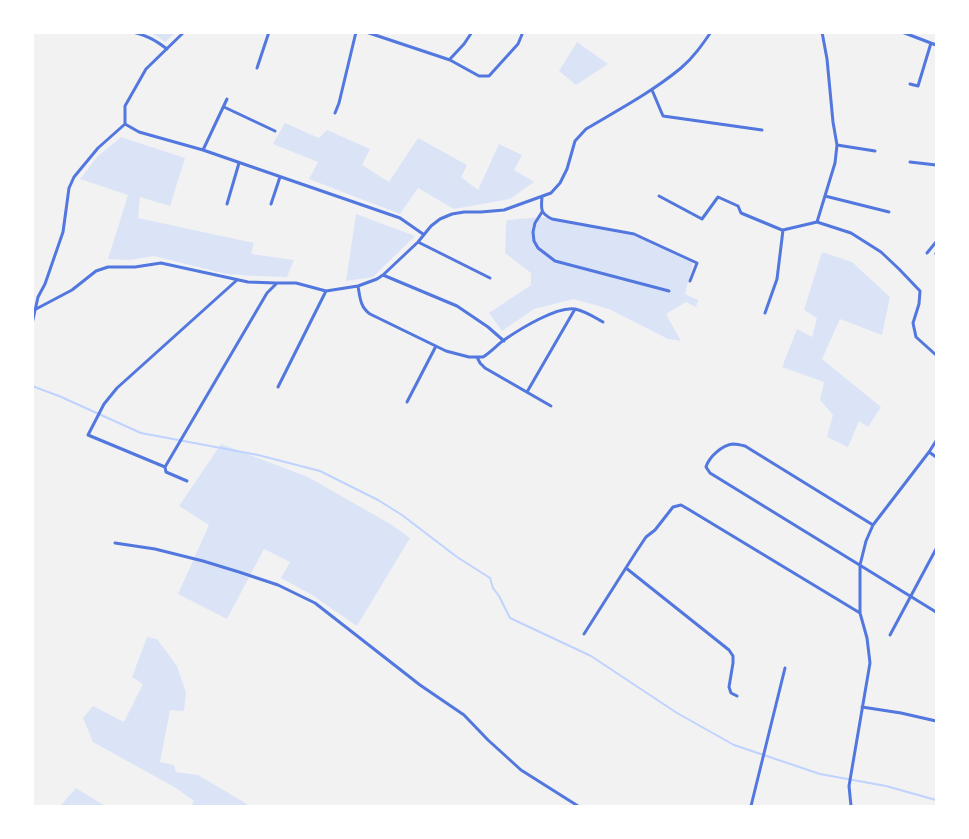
<!DOCTYPE html>
<style>
body{margin:0}
#map{position:relative;width:969px;height:839px;overflow:hidden;background:#f2f2f2;font-family:Ubuntu,sans-serif}
canvas{display:block}
.frame{position:absolute;inset:0;border:34px solid #fff;pointer-events:none}
</style>
<div id="map">
<canvas width="969" height="839"></canvas>
<div class="frame"></div>
</div>
<script>
const context = document.querySelector('canvas').getContext('2d');
context.lineJoin = 'round';
function paint(path, color) { context.fillStyle = color; context.fill(path, 'evenodd'); }
function strokePath(path, color, width, dash) { context.strokeStyle = color; context.lineWidth = width; context.lineCap = dash ? 'butt' : 'round'; context.setLineDash(dash || []); context.stroke(path); }
paint(new Path2D(`
 M 152,33 L 175,33 L 165,42 Z
 M 577,42 L 608,64 L 576,85 L 559,71 Z
 M 285,123 L 319,138 L 327,130 L 370,149 L 362,165 L 389,182 L 418,138 L 467,165 L 461,177 L 478,190 L 499,144 L 522,155 L 514,170 L 534,182 L 510,199 L 454,209 L 418,188 L 400,214 L 309,179 L 318,162 L 273,144 Z
 M 121,137 L 185,158 L 170,206 L 140,197 L 138,218 L 254,243 L 251,254 L 294,260 L 287,277 L 256,276 L 226,274 L 154,256 L 129,260 L 108,259 L 128,195 L 80,179 L 97,157 Z
 M 356,214 L 415,236 L 373,277 L 346,281 Z
 M 541,217 L 639,237 L 693,263 L 685,294 L 698,300 L 696,307 L 686,302 L 666,314 L 681,341 L 668,339 L 609,309 L 574,299 L 534,309 L 502,331 L 489,313 L 531,285 L 531,273 L 505,253 L 506,227 L 507,220 Z
 M 822,252 L 852,262 L 890,297 L 882,335 L 840,319 L 822,359 L 881,407 L 868,427 L 859,421 L 848,447 L 827,437 L 833,415 L 820,400 L 824,382 L 782,367 L 797,329 L 812,337 L 817,318 L 804,310 Z
 M 221,444 L 308,477 L 392,525 L 410,538 L 357,626 L 312,595 L 281,578 L 290,562 L 264,549 L 227,619 L 178,594 L 209,525 L 179,506 Z
 M 147,637 L 157,639 L 177,666 L 186,693 L 184,711 L 170,710 L 160,762 L 174,765 L 176,772 L 198,775 L 247,804 L 247,806 L 191,806 L 194,801 L 176,788 L 93,742 L 83,718 L 93,706 L 124,722 L 143,684 L 132,677 Z
 M 76,788 L 105,806 L 60,806 Z`), '#dbe4f7');
strokePath(new Path2D(`
 M 32,386 L 59,396 L 141,433 L 258,455 L 320,471 L 378,500 L 402,515 L 457,557 L 490,578 L 493,588 L 499,596 L 510,618 L 591,656 L 677,713 L 734,745 L 820,774 L 886,786 L 936,800`), '#bfd3fe', 2);
strokePath(new Path2D(`
 M 133,32 C 148,36 155,40 167,49
 M 184,32 L 146,69 L 125,106 L 125,124 L 139,132 L 203,150 L 400,218 L 423,234
 M 366,32 L 450,60 L 479,76 L 489,76 L 518,44 L 523,32
 M 902,32 L 936,45
 M 450,59 L 464,44 L 472,32
 M 257,68 L 269,32
 M 910,84 L 918,86 L 931,43
 M 652,90 L 663,116 L 762,130
 M 224,107 L 275,131
 M 335,113 L 339,103 L 356,32
 M 837,145 L 875,151
 M 203,150 L 227,99
 M 910,162 L 936,165
 M 659,196 L 702,219 L 718,197 L 738,206 L 741,213 L 782,230
 M 825,196 L 889,212
 M 542,197 C 541,209 540,213 552,219 L 634,234 L 697,263 L 690,281
 M 227,204 L 239,163
 M 271,204 L 280,177
 M 542,212 L 535,223 L 533,232 L 534,241 L 538,248 L 555,261 L 669,291
 M 817,222 L 835,163 L 837,145 L 833,122 L 827,59 L 822,32
 M 418,242 L 490,278
 M 927,253 L 936,242
 M 936,253 L 936,254
 M 383,275 L 457,306 L 488,327 L 504,341
 M 358,286 C 360,297 360,307 370,314 L 446,351 L 469,357 L 483,357 C 491,352 497,345 504,340 C 520,329 557,306 575,309 C 585,311 594,317 603,322
 M 36,309 L 72,290 L 96,271 L 108,267 L 135,267 L 161,263 L 248,282 L 276,283
 M 765,313 L 777,279 L 783,230 L 817,222 L 851,233 L 881,252 L 899,269 L 920,291 L 919,304 L 913,323 L 916,337 L 936,355
 M 32,324 L 38,297 L 45,284 L 63,232 L 69,188 L 74,177 L 98,148 L 125,124
 M 477,357 L 480,363 L 485,368 L 551,406
 M 278,387 L 326,291
 M 527,392 L 575,309
 M 407,402 L 436,346
 M 929,452 L 936,457
 M 165,467 L 267,293 L 277,283 L 296,283 L 326,291 L 358,286 L 377,279 L 383,275 L 418,242 L 431,226 L 440,219 L 452,214 L 464,212 L 481,212 L 504,210 L 551,193 L 560,183 L 567,169 L 575,141 L 586,129 C 618,110 652,92 681,68 C 693,58 702,45 711,32
 M 187,481 L 166,472 L 165,467 L 88,435 L 104,404 L 117,388 L 237,280
 M 873,525 L 745,446 C 741,445 737,444 733,444 C 722,445 709,457 706,467 L 710,473 L 936,612
 M 115,543 L 155,549 L 203,561 L 239,572 L 278,585 L 315,603 L 420,685 L 464,715 L 488,740 L 521,770 L 578,806
 M 626,568 L 729,650 L 733,656 L 733,663 L 729,687 L 731,693 L 737,696
 M 584,634 L 636,552 L 646,537 L 655,530 L 673,507 L 681,505 L 688,509 L 860,613
 M 890,635 L 936,549
 M 862,707 L 901,713 L 936,721
 M 751,806 L 785,668
 M 851,806 L 849,786 L 870,663 L 867,638 L 860,613 L 860,565 L 866,541 L 873,525 L 929,452 L 936,441`), '#5277de', 3);
</script>
